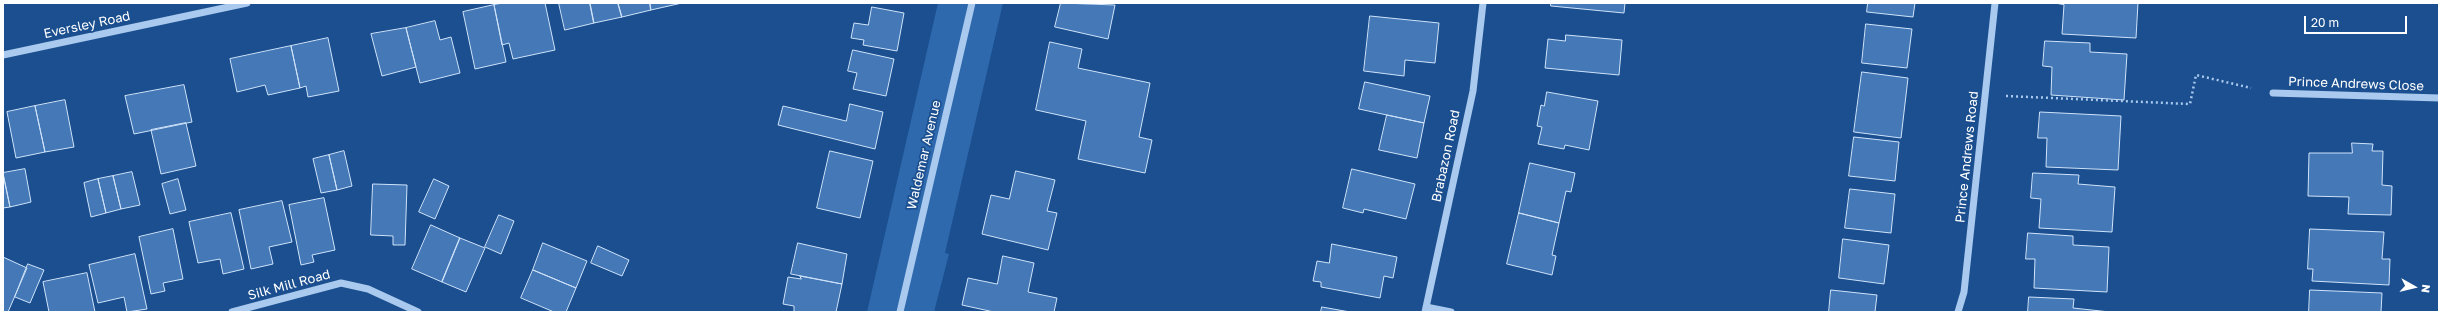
<!DOCTYPE html>
<style>
body{margin:0}
#map{position:relative;width:2442px;height:315px;overflow:hidden;background:#1b4f8f;font-family:"Golos Text",sans-serif}
canvas{display:block}
.frame{position:absolute;inset:0;border:4px solid #fff;pointer-events:none}
.north{position:absolute;left:2394px;top:267px;width:40px;height:40px;-webkit-text-stroke:3px #1b4f8f;paint-order:stroke;rotate:98deg;font-size:11px;font-weight:700;line-height:16px;text-align:center;color:#fff}
.north::after{content:'';display:block;margin:auto;width:14px;height:18px;background:#fff;clip-path:polygon(50% 0,100% 100%,50% 72%,0 100%)}
.scale{position:absolute;left:2304px;top:16px;width:103px;height:18px;box-sizing:border-box;border:2px solid #fff;border-top:0;padding-left:5px;font-size:12px;line-height:14px;white-space:nowrap;color:#fff;-webkit-text-stroke:3px #1b4f8f;paint-order:stroke}
</style>
<div id="map">
<canvas width="2442" height="315"></canvas>
<div class="frame"></div>
<div class="north">N</div>
<div class="scale">20 m</div>
</div>
<script>
const context = document.querySelector('canvas').getContext('2d');
context.lineJoin = 'round';
function paint(path, color) { context.fillStyle = color; context.fill(path, 'evenodd'); }
function strokePath(path, color, width, dash) { context.strokeStyle = color; context.lineWidth = width; context.lineCap = dash ? 'butt' : 'round'; context.setLineDash(dash || []); context.stroke(path); }
function drawText(font, color, halo, rows, align = 'center') {
  context.font = font + ' "Golos Text",sans-serif'; context.lineWidth = 3.5; context.setLineDash([]); context.textBaseline = 'middle'; context.strokeStyle = halo; context.fillStyle = color; for (const [text, x, y, turn = 0] of rows) {
    context.save(); context.translate(x, y); context.rotate((+turn || 0) * Math.PI / 180); context.textAlign = isNaN(turn) ? turn : align; if (halo) context.strokeText(text, 0, 0); context.fillText(text, 0, 0); context.restore();
  }
}
paint(new Path2D(`
 M 938,3 L 1003,3 L 945,253 L 949,254 L 934,312 L 867,312 Z`), '#2e69ad');
const building = new Path2D(`
 M 503,3 L 545,3 L 555,50 L 513,59 L 509,43 L 502,45 L 494,5 Z
 M 559,3 L 590,3 L 594,23 L 565,30 Z
 M 590,3 L 618,3 L 622,17 L 594,23 Z
 M 618,3 L 650,3 L 651,10 L 622,17 Z
 M 650,3 L 682,3 L 651,10 Z
 M 1061,3 L 1115,5 L 1108,39 L 1055,27 Z
 M 1551,3 L 1625,3 L 1624,13 L 1551,6 Z
 M 1868,3 L 1915,3 L 1913,17 L 1867,12 Z
 M 2055,3 L 2138,3 L 2136,38 L 2062,34 L 2064,5 Z
 M 494,5 L 506,62 L 475,69 L 463,12 Z
 M 872,7 L 904,13 L 897,51 L 863,45 L 864,40 L 851,38 L 854,23 L 868,25 Z
 M 1370,16 L 1439,23 L 1435,63 L 1405,60 L 1404,76 L 1364,71 Z
 M 435,21 L 440,40 L 451,37 L 460,73 L 420,83 L 406,28 Z
 M 1866,24 L 1912,29 L 1907,68 L 1862,63 Z
 M 406,28 L 416,67 L 382,76 L 371,34 Z
 M 1566,35 L 1622,40 L 1619,75 L 1545,68 L 1548,39 L 1565,41 Z
 M 328,38 L 339,91 L 308,97 L 306,86 L 300,88 L 291,46 Z
 M 2045,41 L 2090,43 L 2090,52 L 2127,54 L 2124,100 L 2051,95 L 2052,67 L 2043,66 Z
 M 1050,42 L 1082,49 L 1078,68 L 1150,83 L 1139,137 L 1152,140 L 1145,173 L 1078,159 L 1086,121 L 1036,110 Z
 M 291,46 L 300,88 L 268,95 L 265,85 L 237,92 L 230,59 Z
 M 853,50 L 894,59 L 886,96 L 853,89 L 857,73 L 848,71 Z
 M 1862,72 L 1908,78 L 1901,138 L 1854,132 Z
 M 1365,82 L 1430,96 L 1424,123 L 1359,109 Z
 M 184,85 L 192,122 L 134,134 L 125,96 Z
 M 1547,92 L 1598,101 L 1589,150 L 1565,145 L 1564,149 L 1538,144 L 1542,127 L 1537,126 L 1541,105 L 1544,106 Z
 M 65,100 L 74,147 L 45,152 L 35,106 Z
 M 850,104 L 883,112 L 875,149 L 778,125 L 783,106 L 846,121 Z
 M 35,106 L 45,152 L 16,158 L 7,112 Z
 M 2040,112 L 2121,116 L 2118,170 L 2046,167 L 2047,138 L 2038,138 Z
 M 1387,115 L 1424,123 L 1417,158 L 1379,150 Z
 M 186,123 L 196,166 L 161,174 L 151,130 Z
 M 1854,137 L 1899,142 L 1895,181 L 1849,176 Z
 M 2352,143 L 2373,144 L 2372,151 L 2383,151 L 2382,185 L 2392,186 L 2391,215 L 2348,214 L 2349,197 L 2308,196 L 2309,153 L 2352,153 Z
 M 344,151 L 352,186 L 337,190 L 329,155 Z
 M 830,151 L 873,161 L 860,218 L 817,208 Z
 M 329,155 L 337,190 L 321,193 L 313,159 Z
 M 1530,163 L 1575,173 L 1571,192 L 1566,191 L 1559,223 L 1519,213 Z
 M 25,169 L 31,202 L 10,207 L 3,173 Z
 M 1352,169 L 1415,184 L 1406,219 L 1364,209 L 1363,213 L 1343,208 Z
 M 1016,171 L 1055,180 L 1047,211 L 1057,213 L 1048,250 L 982,234 L 991,195 L 1009,199 Z
 M 132,172 L 140,205 L 121,209 L 113,176 Z
 M 2033,173 L 2079,175 L 2078,184 L 2115,187 L 2112,232 L 2039,228 L 2041,199 L 2031,198 Z
 M 3,174 L 10,207 L 3,208 Z
 M 113,176 L 121,209 L 106,213 L 98,179 Z
 M 98,179 L 106,213 L 91,217 L 84,183 Z
 M 178,179 L 186,210 L 170,214 L 162,184 Z
 M 434,179 L 449,186 L 435,219 L 419,212 Z
 M 373,184 L 407,185 L 405,245 L 393,245 L 393,236 L 371,235 Z
 M 1850,189 L 1895,194 L 1891,233 L 1845,228 Z
 M 324,198 L 335,250 L 312,255 L 314,262 L 301,265 L 289,205 Z
 M 282,201 L 292,242 L 269,247 L 273,264 L 251,269 L 239,210 Z
 M 231,213 L 244,269 L 223,274 L 220,259 L 198,263 L 189,222 Z
 M 1519,213 L 1559,223 L 1552,255 L 1556,256 L 1552,275 L 1507,264 Z
 M 499,215 L 514,221 L 501,254 L 485,247 Z
 M 431,225 L 460,238 L 442,282 L 412,269 Z
 M 173,229 L 183,279 L 163,283 L 165,291 L 151,294 L 139,237 Z
 M 2310,229 L 2384,232 L 2382,259 L 2390,259 L 2389,285 L 2312,281 L 2313,269 L 2308,269 Z
 M 2028,233 L 2073,236 L 2073,245 L 2109,247 L 2107,292 L 2034,288 L 2035,259 L 2026,259 Z
 M 460,238 L 485,248 L 466,292 L 442,282 Z
 M 1843,239 L 1889,245 L 1884,284 L 1839,278 Z
 M 543,243 L 587,261 L 576,288 L 533,270 Z
 M 798,243 L 847,254 L 842,284 L 791,274 Z
 M 1332,244 L 1397,257 L 1393,278 L 1384,276 L 1380,298 L 1321,287 L 1321,282 L 1313,281 L 1317,261 L 1329,263 Z
 M 598,246 L 629,260 L 622,276 L 591,263 Z
 M 135,254 L 147,309 L 127,312 L 124,297 L 98,303 L 89,265 Z
 M 1003,256 L 1034,263 L 1028,292 L 1057,298 L 1054,312 L 994,312 L 962,305 L 968,278 L 997,284 Z
 M 3,257 L 27,268 L 8,312 L 3,312 Z
 M 28,264 L 44,270 L 30,303 L 15,297 Z
 M 533,270 L 576,288 L 566,312 L 554,312 L 521,298 Z
 M 87,273 L 95,312 L 49,312 L 43,282 Z
 M 800,276 L 842,284 L 836,312 L 794,312 L 794,306 L 783,304 L 788,277 L 801,279 Z
 M 1831,290 L 1877,295 L 1875,312 L 1829,312 Z
 M 2310,290 L 2382,293 L 2381,312 L 2309,312 Z
 M 2029,297 L 2074,299 L 2073,308 L 2110,312 L 2028,312 Z
 M 1322,307 L 1350,312 L 1321,312 Z`);
paint(building, '#4478b7');
strokePath(building, '#cfe3fa', 1);
strokePath(new Path2D(`
 M 2006,96 L 2190,104 L 2196,75 L 2251,88`), '#a9c9ee', 2.5, [2, 3]);
strokePath(new Path2D(`
 M 3,55 L 247,3
 M 2273,93 L 2439,98
 M 1426,307 L 1451,312
 M 232,312 L 341,283 L 368,289 L 418,312
 M 900,312 L 972,3
 M 1425,312 L 1473,91 L 1483,3
 M 1958,312 L 1964,292 L 1995,3`), '#a9c9ee', 7);
drawText('13px', '#fff', '#1b4f8f', [
 ["Eversley Road",87,25,-12],
 ["Prince Andrews Close",2356,84,2],
 ["Waldemar Avenue",924,155,-77],
 ["Brabazon Road",1446,156,-78],
 ["Prince Andrews Road",1967,157,-84],
 ["Silk Mill Road",289,285,-15]
]);
</script>
